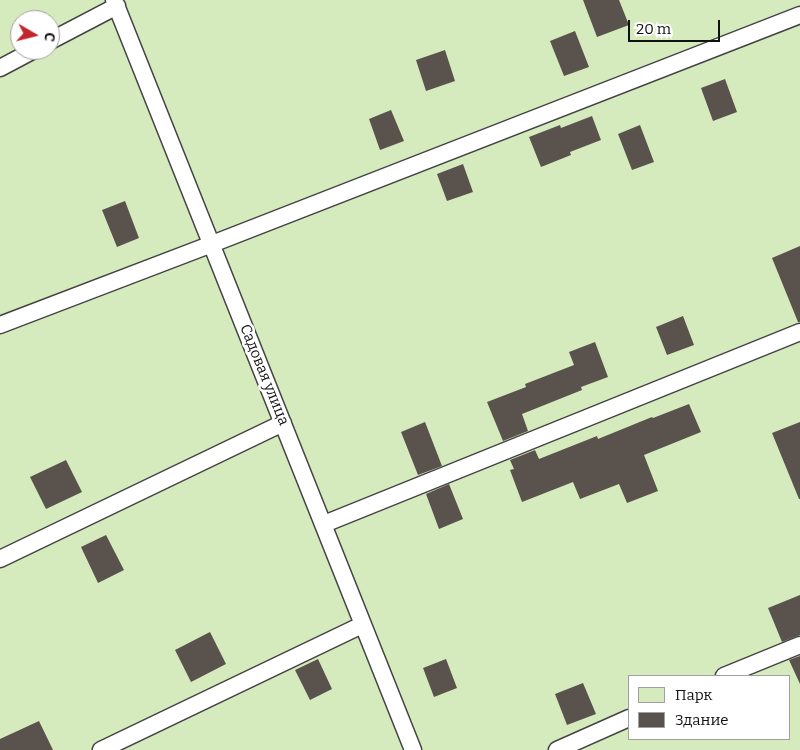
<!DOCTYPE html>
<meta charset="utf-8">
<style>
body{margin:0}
#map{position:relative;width:800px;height:750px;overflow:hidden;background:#fffdf5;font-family:Bitter,serif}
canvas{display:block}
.legend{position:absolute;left:628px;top:675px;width:162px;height:65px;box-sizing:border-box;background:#fff;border:1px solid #a0a0a0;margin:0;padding:6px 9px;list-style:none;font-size:15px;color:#111}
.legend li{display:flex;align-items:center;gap:10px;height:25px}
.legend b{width:25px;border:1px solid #a0a0a0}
.north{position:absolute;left:10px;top:10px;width:50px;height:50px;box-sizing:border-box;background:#fff;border:1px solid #a0a0a0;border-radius:50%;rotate:98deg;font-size:14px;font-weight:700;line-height:20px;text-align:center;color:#111}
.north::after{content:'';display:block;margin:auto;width:18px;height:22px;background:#c4262e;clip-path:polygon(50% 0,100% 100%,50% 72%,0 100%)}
.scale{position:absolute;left:628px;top:20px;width:92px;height:22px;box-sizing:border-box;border:2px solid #111;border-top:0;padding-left:6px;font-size:15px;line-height:18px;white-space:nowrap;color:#111;-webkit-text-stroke:4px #fff;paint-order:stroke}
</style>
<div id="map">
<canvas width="800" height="750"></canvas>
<ul class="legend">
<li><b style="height:14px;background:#d5ebbd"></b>Парк</li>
<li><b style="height:14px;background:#5a524d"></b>Здание</li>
</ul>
<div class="north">С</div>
<div class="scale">20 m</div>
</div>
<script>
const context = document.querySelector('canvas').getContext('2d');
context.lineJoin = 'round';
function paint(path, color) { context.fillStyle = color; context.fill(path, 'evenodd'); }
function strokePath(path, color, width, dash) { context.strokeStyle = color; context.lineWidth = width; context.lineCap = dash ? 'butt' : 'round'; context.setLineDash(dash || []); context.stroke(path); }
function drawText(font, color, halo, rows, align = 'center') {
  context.font = font + ' Bitter,serif'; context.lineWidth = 5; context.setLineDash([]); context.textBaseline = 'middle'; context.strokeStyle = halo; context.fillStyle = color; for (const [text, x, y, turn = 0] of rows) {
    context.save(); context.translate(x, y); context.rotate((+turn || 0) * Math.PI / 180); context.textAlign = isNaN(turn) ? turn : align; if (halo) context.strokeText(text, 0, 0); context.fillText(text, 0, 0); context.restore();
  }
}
paint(new Path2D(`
 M 0,0 L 800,0 L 800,750 L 0,750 ZM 20,20 L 50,20 L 50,50 L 20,50 ZM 629,676 L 789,676 L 789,739 L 629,739 Z`), '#d5ebbd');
paint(new Path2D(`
 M 583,0 L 619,0 L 629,25 L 597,37 Z
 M 575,31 L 589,67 L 564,76 L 550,41 Z
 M 445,50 L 455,81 L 426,91 L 416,60 Z
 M 725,79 L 737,112 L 713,121 L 701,88 Z
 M 391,110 L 404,141 L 380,150 L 369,119 Z
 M 592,116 L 601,140 L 570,152 L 571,155 L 541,167 L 529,137 L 560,125 L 561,128 Z
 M 640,125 L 654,162 L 632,170 L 618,134 Z
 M 463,164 L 473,192 L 447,201 L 437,174 Z
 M 125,201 L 139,238 L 117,247 L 102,210 Z
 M 800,246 L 800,322 L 798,322 L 772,258 Z
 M 683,316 L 694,345 L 667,355 L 656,327 Z
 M 595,342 L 608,377 L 581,387 L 582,390 L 522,414 L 528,431 L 503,441 L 487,402 L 526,387 L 525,384 L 574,365 L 569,352 Z
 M 689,404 L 701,432 L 644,455 L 658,491 L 627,503 L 619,484 L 580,499 L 573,482 L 522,502 L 510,470 L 514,469 L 510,460 L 535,450 L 539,459 L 597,436 L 598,439 L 652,417 L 653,418 Z
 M 425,422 L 442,466 L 418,475 L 401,432 Z
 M 800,422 L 800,499 L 799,499 L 772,433 Z
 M 66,460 L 82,492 L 46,509 L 30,477 Z
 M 449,484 L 463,519 L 439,529 L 426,494 Z
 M 106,535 L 124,570 L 98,583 L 81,547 Z
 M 800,595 L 800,635 L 782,642 L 768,608 Z
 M 210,632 L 226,664 L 191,682 L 175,650 Z
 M 800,656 L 800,684 L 789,660 Z
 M 318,659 L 332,689 L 310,700 L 295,670 Z
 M 446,659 L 457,688 L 434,697 L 423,668 Z
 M 583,683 L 596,714 L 567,725 L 555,694 Z
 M 39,721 L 53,750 L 0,750 L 0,739 Z`), '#5a524d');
const lane = new Path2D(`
 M 114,0 L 413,750
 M 50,41 L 117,6
 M 0,68 L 34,50
 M 0,325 L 212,244 L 800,15
 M 324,524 L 800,332
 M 0,559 L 283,423
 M 724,676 L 800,645
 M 101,750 L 362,625
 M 557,750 L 629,718`);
strokePath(lane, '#444', 19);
strokePath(lane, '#fff', 16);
drawText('15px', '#111', '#fff', [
 ["Садовая улица",264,375,68]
]);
</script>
